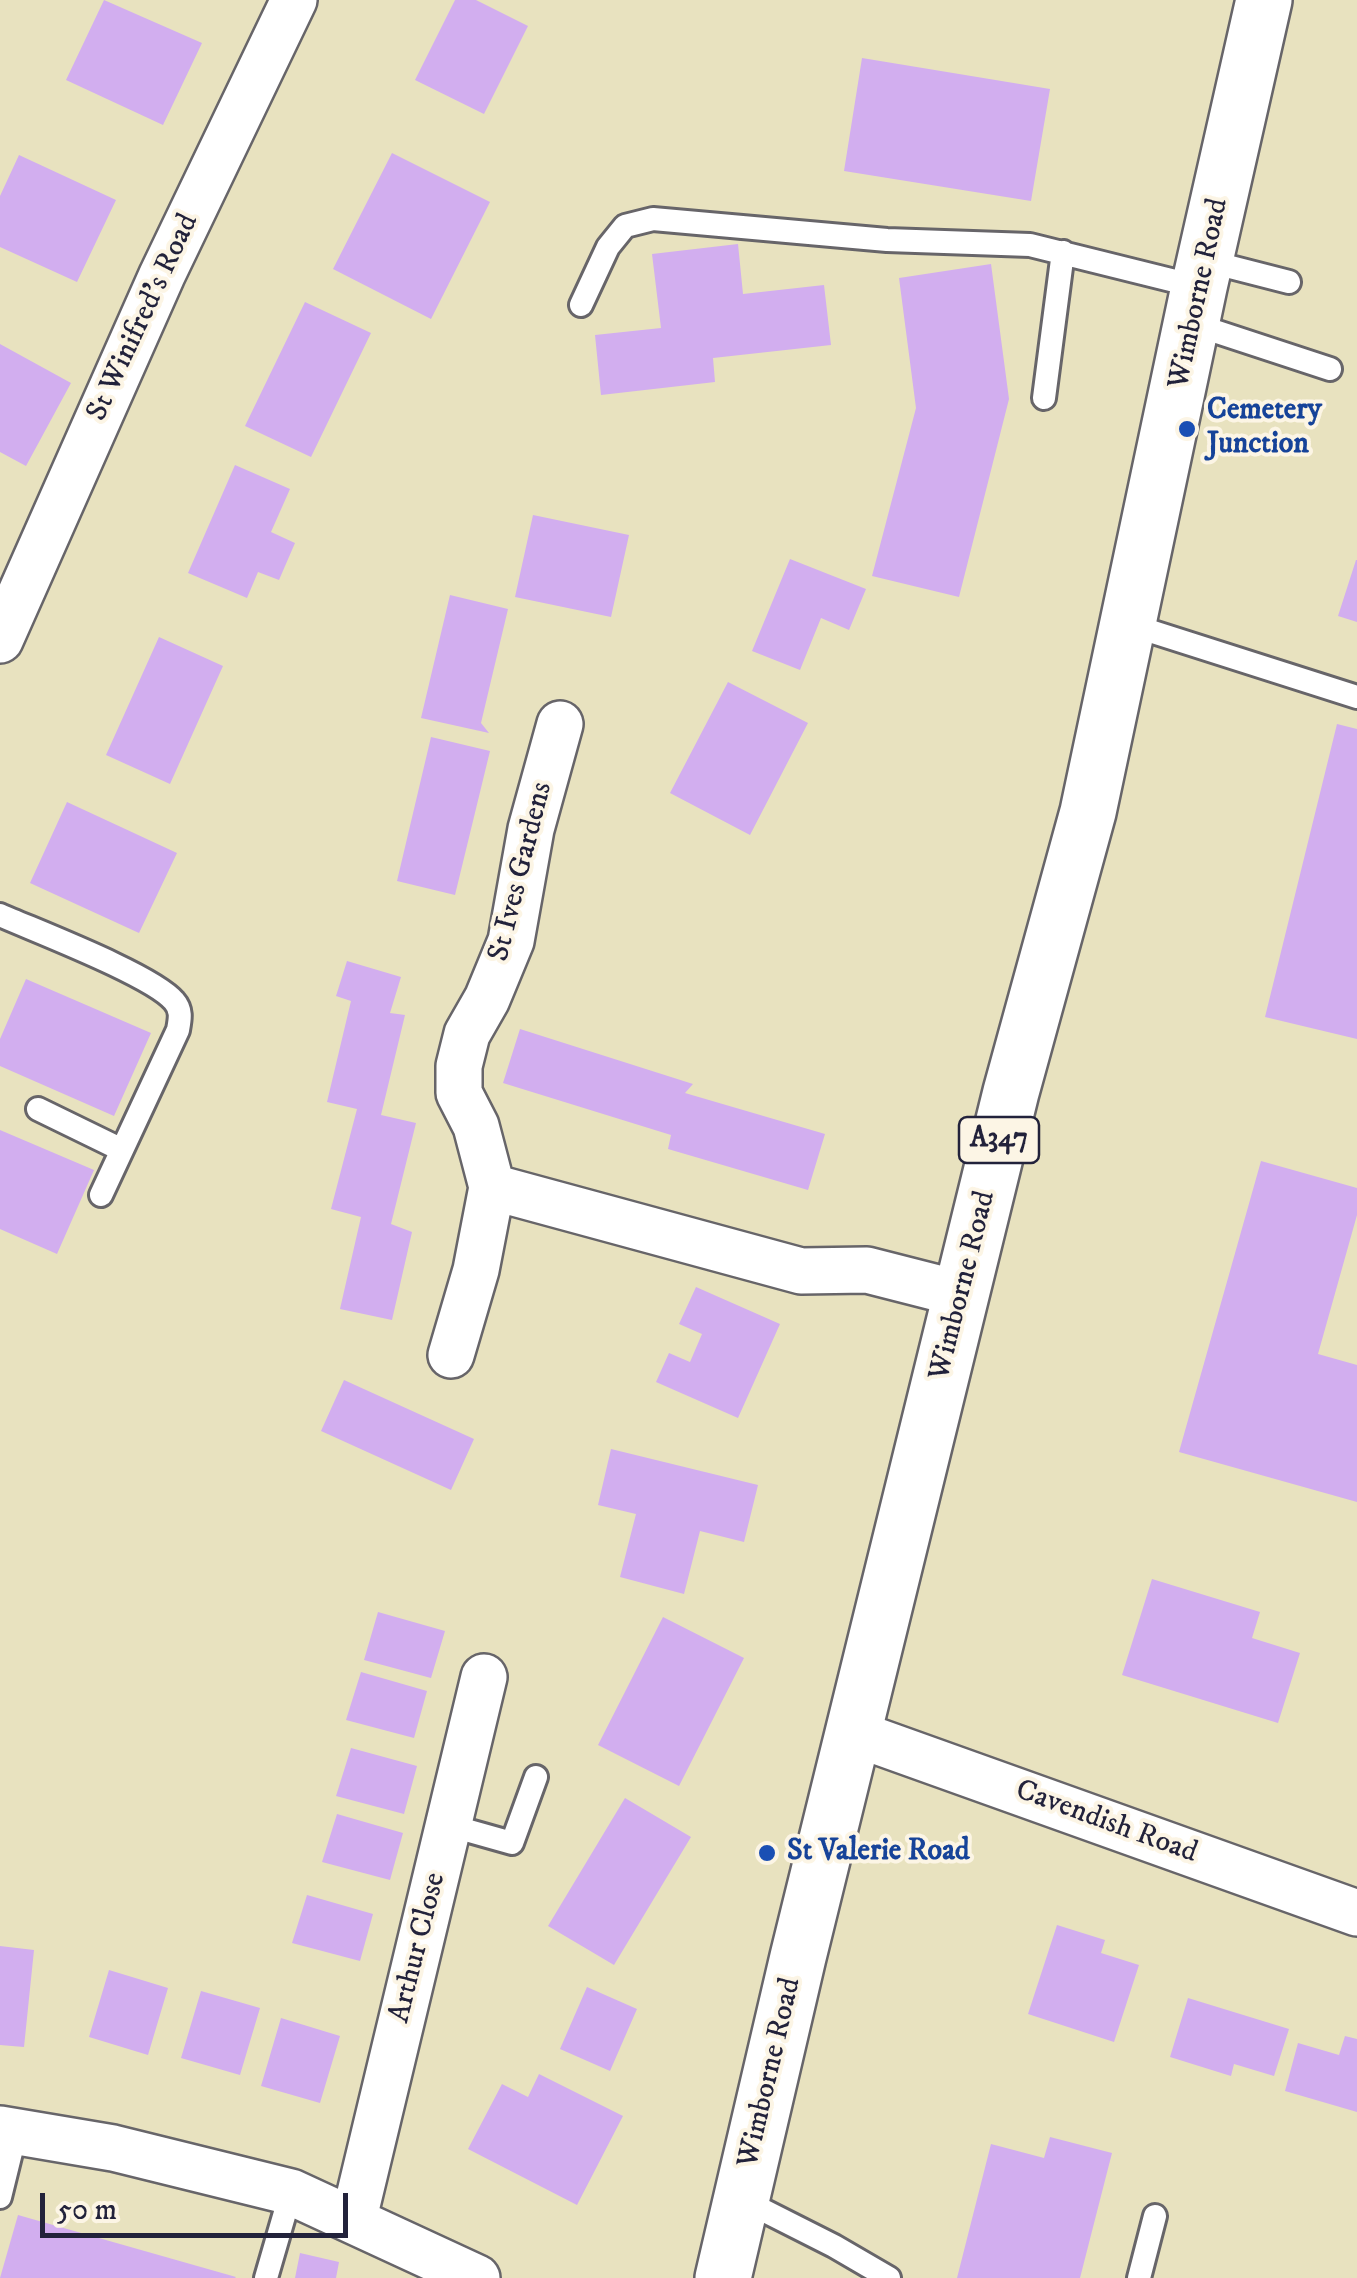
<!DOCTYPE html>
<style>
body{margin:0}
#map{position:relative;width:1357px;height:2278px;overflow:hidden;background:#e8e2bf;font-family:"IM FELL DW Pica",serif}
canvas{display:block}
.scale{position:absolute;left:40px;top:2193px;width:308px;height:45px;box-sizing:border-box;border:5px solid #22223b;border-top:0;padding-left:12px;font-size:30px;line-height:35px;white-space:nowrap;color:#22223b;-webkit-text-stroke:8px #fcf5e5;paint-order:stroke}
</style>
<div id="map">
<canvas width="1357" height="2278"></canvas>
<div class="scale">50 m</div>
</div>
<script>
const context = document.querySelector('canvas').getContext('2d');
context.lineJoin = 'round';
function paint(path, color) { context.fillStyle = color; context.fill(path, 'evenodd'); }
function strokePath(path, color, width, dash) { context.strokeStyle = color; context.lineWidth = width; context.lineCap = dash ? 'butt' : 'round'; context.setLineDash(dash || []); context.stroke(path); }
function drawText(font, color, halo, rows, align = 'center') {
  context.font = font + ' "IM FELL DW Pica",serif'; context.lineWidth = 8; context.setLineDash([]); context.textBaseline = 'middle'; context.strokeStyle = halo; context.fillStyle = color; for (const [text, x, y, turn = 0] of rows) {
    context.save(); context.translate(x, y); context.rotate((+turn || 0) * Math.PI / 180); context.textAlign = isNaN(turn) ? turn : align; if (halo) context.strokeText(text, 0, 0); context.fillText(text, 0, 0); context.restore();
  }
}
paint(new Path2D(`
 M 104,0 L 202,43 L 163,125 L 66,80 Z
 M 455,0 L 476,0 L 528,26 L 484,114 L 415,80 Z
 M 862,58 L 1050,89 L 1031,201 L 844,171 Z
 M 392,153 L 490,202 L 431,319 L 333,269 Z
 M 19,155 L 116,200 L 77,282 L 0,247 L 0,196 Z
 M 738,244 L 743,294 L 824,285 L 831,345 L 713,358 L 715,382 L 601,395 L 595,335 L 661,328 L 652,254 Z
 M 991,264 L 1009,399 L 959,597 L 872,576 L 916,408 L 899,278 Z
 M 305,302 L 371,333 L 311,457 L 245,426 Z
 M 0,344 L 71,383 L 26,466 L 0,452 Z
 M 235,465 L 290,489 L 271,532 L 295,543 L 279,580 L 258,572 L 247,598 L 188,573 Z
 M 533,515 L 629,535 L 611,617 L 515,597 Z
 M 790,559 L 866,589 L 849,630 L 821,618 L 800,670 L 752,651 Z
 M 1356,560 L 1357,560 L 1357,622 L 1338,616 Z
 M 450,595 L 508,609 L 481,723 L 489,733 L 421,718 Z
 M 159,637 L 223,666 L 170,784 L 106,755 Z
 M 728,682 L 808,723 L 750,835 L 670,793 Z
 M 1337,724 L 1357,729 L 1357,1039 L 1265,1017 Z
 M 431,737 L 490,751 L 455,895 L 397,881 Z
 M 67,802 L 177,853 L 139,933 L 30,883 Z
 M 347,961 L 401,977 L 390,1013 L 405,1015 L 381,1115 L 416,1123 L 391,1224 L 412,1232 L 392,1320 L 340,1309 L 361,1217 L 331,1209 L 357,1109 L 327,1102 L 351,1001 L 336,996 Z
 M 26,979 L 151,1033 L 114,1116 L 0,1066 L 0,1039 Z
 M 520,1029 L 693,1084 L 685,1093 L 825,1134 L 808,1190 L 668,1149 L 671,1135 L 503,1083 Z
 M 0,1130 L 94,1170 L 57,1254 L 0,1229 Z
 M 1261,1161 L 1357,1188 L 1357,1215 L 1318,1354 L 1357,1365 L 1357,1502 L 1179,1452 Z
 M 696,1287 L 780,1324 L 738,1418 L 656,1382 L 669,1353 L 690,1362 L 702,1334 L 679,1324 Z
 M 344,1380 L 474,1439 L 451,1490 L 321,1431 Z
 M 611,1449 L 758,1485 L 744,1542 L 700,1531 L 684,1594 L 620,1577 L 636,1514 L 598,1505 Z
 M 1152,1579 L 1260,1612 L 1252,1638 L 1300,1653 L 1278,1723 L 1122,1675 Z
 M 378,1612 L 445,1631 L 431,1678 L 364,1660 Z
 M 663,1617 L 744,1658 L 679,1786 L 598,1745 Z
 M 361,1672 L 427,1691 L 414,1738 L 346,1720 Z
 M 351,1748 L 417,1766 L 404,1814 L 336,1796 Z
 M 625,1798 L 691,1837 L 614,1965 L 548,1926 Z
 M 337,1814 L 403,1833 L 390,1880 L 322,1862 Z
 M 307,1895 L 373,1914 L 360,1961 L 292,1943 Z
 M 1057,1925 L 1105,1940 L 1101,1953 L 1139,1965 L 1114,2042 L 1028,2014 Z
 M 0,1946 L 34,1950 L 24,2047 L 0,2045 Z
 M 109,1970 L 168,1988 L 148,2055 L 89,2037 Z
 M 587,1987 L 637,2009 L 610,2071 L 560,2049 Z
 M 201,1991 L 260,2008 L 240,2075 L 181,2058 Z
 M 1188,1998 L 1289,2029 L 1274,2076 L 1234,2064 L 1231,2076 L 1170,2057 Z
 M 281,2018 L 340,2036 L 320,2103 L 261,2086 Z
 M 1345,2036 L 1357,2039 L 1357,2112 L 1285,2091 L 1298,2043 L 1339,2055 Z
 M 539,2074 L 623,2116 L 577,2205 L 468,2149 L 502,2084 L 528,2097 Z
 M 1050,2137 L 1112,2153 L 1080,2278 L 957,2278 L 991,2144 L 1044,2158 Z
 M 18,2215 L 236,2277 L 235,2278 L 0,2278 Z
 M 300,2253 L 339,2262 L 336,2278 L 295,2278 Z`), '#d2aeef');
const service = new Path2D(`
 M 1207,261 L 1289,282
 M 581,305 L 608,247 L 625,226 L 653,219 L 887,240 L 1030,245 L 1199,287
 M 1193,324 L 1330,369
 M 1044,398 L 1063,252
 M 1128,624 L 1357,697
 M 0,915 C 36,931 152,975 174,1001 C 182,1010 180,1019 178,1030 L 101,1195
 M 38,1109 L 120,1149
 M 448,1825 L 512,1843 L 536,1777
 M 0,2197 L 16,2132
 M 741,2199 L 834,2246 L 889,2278
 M 266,2278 L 291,2192
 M 1139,2278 L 1155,2216`);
const minor = new Path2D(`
 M 0,640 L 162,275 L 294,0
 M 492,1187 L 801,1271 L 867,1270 L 961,1294
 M 451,1355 L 476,1270 L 492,1187 L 476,1126 L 459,1093 L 459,1066 L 467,1034 L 487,999 L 511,941 L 531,829 L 560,724
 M 854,1733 L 1357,1913
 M 0,2129 L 113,2148 L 291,2192 L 477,2278
 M 354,2218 L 484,1677`);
const primary = new Path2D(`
 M 723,2278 L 798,1957 L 1011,1092 L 1088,812 L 1199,287 L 1264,0`);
strokePath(service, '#676569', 28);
strokePath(minor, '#676569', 50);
strokePath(primary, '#676569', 60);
strokePath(service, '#fff', 22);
strokePath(minor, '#fff', 45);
strokePath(primary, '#fff', 55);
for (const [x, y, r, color] of [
 [1187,429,10,"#1a4fb4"],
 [767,1853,10,"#1a4fb4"]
]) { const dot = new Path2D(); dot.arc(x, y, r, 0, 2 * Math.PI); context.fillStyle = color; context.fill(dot); strokePath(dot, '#fcf5e5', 4); }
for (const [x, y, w] of [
 [999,1140,80]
]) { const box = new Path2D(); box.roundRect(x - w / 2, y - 23, w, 46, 8); context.fillStyle = '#fcf5e5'; context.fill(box); strokePath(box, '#22223b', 2.5); }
drawText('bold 28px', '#22223b', null, [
 ["A347",999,1140]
]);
drawText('30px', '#22223b', '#fcf5e5', [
 ["Wimborne Road",1200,294,-78],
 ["St Winifred's Road",144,318,-65],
 ["St Ives Gardens",522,872,-76],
 ["Wimborne Road",964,1286,-76],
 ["Cavendish Road",1106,1823,20],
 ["Arthur Close",419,1948,-76],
 ["Wimborne Road",771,2073,-77]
]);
drawText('bold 30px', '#164399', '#fcf5e5', [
 ["Cemetery",1207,412],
 ["Junction",1207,446],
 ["St Valerie Road",787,1853]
], 'left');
</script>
